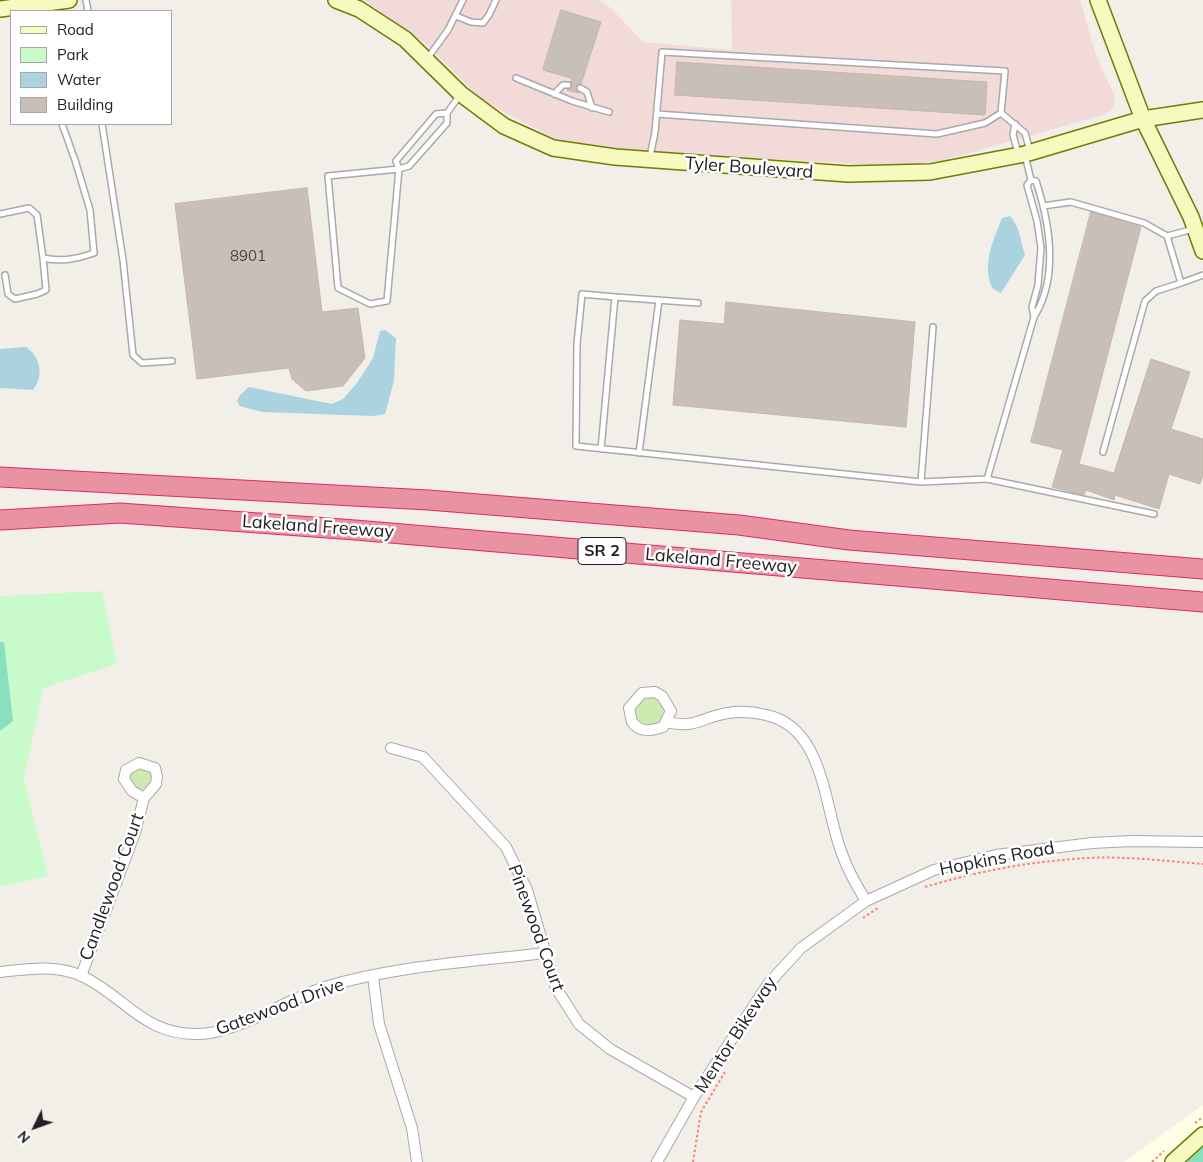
<!DOCTYPE html>
<style>
body{margin:0}
#map{position:relative;width:1203px;height:1162px;overflow:hidden;background:#f2efe9;font-family:Mulish,sans-serif}
canvas{display:block}
.legend{position:absolute;left:10px;top:10px;width:162px;height:115px;box-sizing:border-box;background:#fff;border:1px solid #a7a7a7;margin:0;padding:6px 9px;list-style:none;font-size:15px;color:#222}
.legend li{display:flex;align-items:center;gap:10px;height:25px}
.legend b{width:25px;border:1px solid #a7a7a7}
.north{position:absolute;left:10px;top:1102px;width:50px;height:50px;-webkit-text-stroke:4px #fff;paint-order:stroke;rotate:228deg;font-size:14px;font-weight:700;line-height:20px;text-align:center;color:#222}
.north::after{content:'';display:block;margin:auto;width:18px;height:22px;background:#222;clip-path:polygon(50% 0,100% 100%,50% 72%,0 100%)}
</style>
<div id="map">
<canvas width="1203" height="1162"></canvas>
<ul class="legend">
<li><b style="height:6px;background:#f7fabf"></b>Road</li>
<li><b style="height:14px;background:#c8facc"></b>Park</li>
<li><b style="height:14px;background:#aad3df"></b>Water</li>
<li><b style="height:14px;background:#c7bfb8"></b>Building</li>
</ul>
<div class="north">N</div>
</div>
<script>
const context = document.querySelector('canvas').getContext('2d');
context.lineJoin = 'round';
function paint(path, color) { context.fillStyle = color; context.fill(path, 'evenodd'); }
function strokePath(path, color, width, dash) { context.strokeStyle = color; context.lineWidth = width; context.lineCap = dash ? 'butt' : 'round'; context.setLineDash(dash || []); context.stroke(path); }
function drawText(font, color, halo, rows, align = 'center') {
  context.font = font + ' Mulish,sans-serif'; context.lineWidth = 5; context.setLineDash([]); context.textBaseline = 'middle'; context.strokeStyle = halo; context.fillStyle = color; for (const [text, x, y, turn = 0] of rows) {
    context.save(); context.translate(x, y); context.rotate((+turn || 0) * Math.PI / 180); context.textAlign = isNaN(turn) ? turn : align; if (halo) context.strokeText(text, 0, 0); context.fillText(text, 0, 0); context.restore();
  }
}
paint(new Path2D(`
 M 364,0 L 599,0 L 611,8 L 643,42 L 732,50 L 731,0 L 1080,0 L 1097,58 L 1115,96 L 1114,107 L 1106,114 L 945,160 L 899,166 L 634,152 L 558,140 L 507,114 L 479,97 L 425,43 Z`), '#f2dad9');
paint(new Path2D(`
 M 1203,1105 L 1203,1162 L 1124,1162 Z`), '#ffffe5');
paint(new Path2D(`
 M635 711a14 14 0 1 1 28 0a14 14 0 1 1-28 0Z
 M130 778a11 11 0 1 1 22 0a11 11 0 1 1-22 0Z`), '#cdebb0');
paint(new Path2D(`
 M 102,591 L 117,664 L 43,688 L 24,779 L 48,876 L 0,887 L 0,596 Z`), '#c8facc');
paint(new Path2D(`
 M 0,642 L 4,642 L 13,721 L 0,731 Z
 M 1203,1143 L 1203,1162 L 1182,1162 Z`), '#88e0be');
paint(new Path2D(`
 M 1010,216 C 1021,229 1020,241 1025,255 L 1001,293 L 993,289 C 981,266 993,241 1002,218 Z
 M 385,330 L 396,338 L 394,380 L 385,414 L 373,416 L 262,412 L 240,406 L 237,401 L 240,395 L 249,387 L 332,404 L 343,399 L 357,383 L 373,358 L 380,331 Z
 M 26,347 C 41,357 44,376 33,390 L 0,388 L 0,349 Z`), '#aad3df');
const building = new Path2D(`
 M 561,10 L 601,22 L 581,84 L 576,86 L 579,93 L 567,90 L 572,87 L 571,78 L 543,70 Z
 M 677,62 L 987,82 L 985,115 L 675,95 Z
 M 307,188 L 322,312 L 358,308 L 365,358 L 343,386 L 306,391 L 292,379 L 289,368 L 197,379 L 175,204 Z
 M 1091,212 L 1141,227 L 1079,464 L 1114,473 L 1151,359 L 1190,372 L 1171,429 L 1203,439 L 1203,475 L 1200,484 L 1169,474 L 1159,509 L 1115,495 L 1114,500 L 1086,490 L 1084,495 L 1052,487 L 1063,450 L 1031,442 Z
 M 726,302 L 915,322 L 906,427 L 673,405 L 680,320 L 724,324 Z`);
paint(building, '#c7bfb8');
strokePath(building, '#c4b6ab', 1);
const lane = new Path2D(`
 M 86,0 L 88,11
 M 456,16 L 471,22 L 483,23 L 489,15 L 496,0
 M 427,59 L 448,30 L 463,0
 M 516,78 L 572,101 L 609,112
 M 580,88 L 587,92 L 592,108
 M 554,94 L 563,85 L 568,85
 M 447,113 L 436,114 L 396,161 L 399,169 L 409,166 L 447,123 L 447,113 L 460,95
 M 1001,113 L 1025,133 L 1030,151
 M 102,124 L 123,260 L 133,355 L 142,363 L 172,361
 M 1015,124 L 1013,135 L 1018,153
 M 1025,155 L 1031,180 L 1036,181 C 1050,224 1059,277 1034,317 L 1032,307 L 1038,285 L 1041,248 L 1037,221 L 1027,185 L 1031,180
 M 650,157 L 655,132 L 662,52 L 1005,71 L 1001,113 L 985,123 L 937,134 L 657,114
 M 399,169 L 387,301 L 370,304 L 338,288 L 328,176 Z
 M 1043,206 L 1071,202 L 1144,223 L 1167,236 L 1181,283 L 1203,275
 M 0,214 L 29,208 L 37,215 L 43,258 C 62,262 76,259 94,253 L 90,210 L 75,160 L 62,124
 M 1167,236 L 1194,229
 M 5,275 L 8,294 L 15,299 L 37,294 L 46,290 L 43,258
 M 615,297 L 582,294 L 577,344 L 576,446 L 921,482 L 987,479
 M 1034,317 L 987,479 L 1154,514
 M 601,449 L 615,297 L 698,303
 M 1103,452 L 1145,301 L 1156,291 L 1181,283
 M 639,453 L 659,300
 M 921,482 L 933,327`);
const street = new Path2D(`
 M 655,692 L 662,696 L 671,711 L 663,727 C 651,731 640,733 632,722 L 629,708 L 642,693 Z
 M 666,722 C 698,729 701,717 728,713 C 740,711 754,712 766,715 C 824,727 824,806 841,851 C 847,869 856,885 866,901
 M 391,748 L 423,757 L 506,847 L 527,890 L 556,988 L 579,1024 L 610,1049 L 694,1097
 M 0,972 C 27,969 56,964 82,976 C 126,997 143,1035 198,1034 C 236,1034 287,999 325,987 C 394,966 474,961 546,953
 M 81,976 L 135,833 L 144,798 L 156,784 L 157,777 L 155,768 L 139,763 L 126,770 L 124,779 L 132,791 L 144,798
 M 373,976 L 379,1024 L 412,1128 L 417,1162
 M 657,1162 L 694,1097 L 768,984 L 801,948 L 866,901 L 934,870 L 996,855 L 1092,843 L 1131,841 L 1203,842`);
const secondary = new Path2D(`
 M 336,0 L 359,9 L 405,39 L 461,94 L 504,126 L 553,148 L 615,157 L 848,174 L 930,172 L 1025,154 L 1143,119 L 1203,110
 M 1098,0 L 1143,119 L 1191,217 L 1203,251
 M 0,9 L 69,0
 M 1173,1162 L 1203,1135`);
const highway = new Path2D(`
 M 0,477 L 428,500 L 739,525 L 849,540 L 1203,569
 M 0,520 L 120,513 L 355,530 L 1203,602`);
strokePath(lane, '#a9a9a9', 8);
strokePath(street, '#a9a9a9', 12);
strokePath(secondary, '#707d05', 18);
strokePath(highway, '#dc2a67', 21);
strokePath(new Path2D(`
 M 925,887 C 978,871 1033,861 1088,858 C 1126,856 1165,861 1203,864
 M 863,918 L 878,908
 M 1195,1123 L 1203,1117
 M 693,1162 L 701,1112 L 725,1072
 M 1152,1162 L 1164,1151`), '#fa8072', 2, [2.5, 2.5]);
strokePath(lane, '#fff', 5);
strokePath(street, '#fff', 10);
strokePath(secondary, '#f7fabf', 15);
strokePath(highway, '#e892a2', 19);
drawText('15px', '#4b4948', null, [
 ["8901",248,256]
]);
for (const [x, y, w] of [
 [602,551,48]
]) { const box = new Path2D(); box.roundRect(x - w / 2, y - 13.5, w, 27, 4); context.fillStyle = '#fff'; context.fill(box); strokePath(box, '#222', 1); }
drawText('bold 16px', '#222', null, [
 ["SR 2",602,551]
]);
drawText('18px', '#222', '#fff', [
 ["Tyler Boulevard",749,168,4],
 ["Lakeland Freeway",318,527,4],
 ["Lakeland Freeway",721,561,5],
 ["Hopkins Road",997,859,-11],
 ["Candlewood Court",112,887,-70],
 ["Pinewood Court",536,928,70],
 ["Gatewood Drive",280,1007,-20],
 ["Mentor Bikeway",736,1035,-57]
]);
</script>
